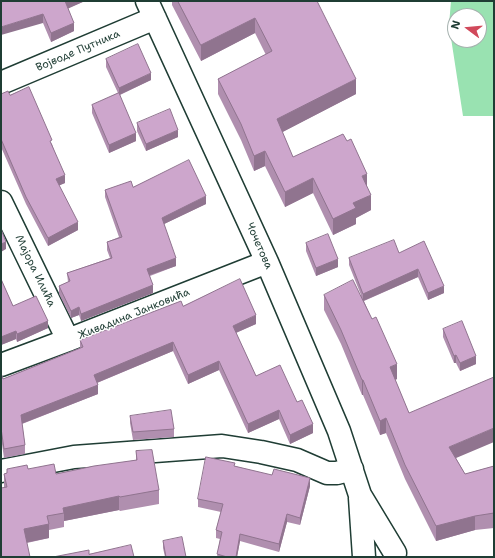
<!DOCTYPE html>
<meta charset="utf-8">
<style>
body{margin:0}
#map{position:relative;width:495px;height:558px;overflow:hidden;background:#fff;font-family:"Shantell Sans",sans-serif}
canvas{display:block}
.frame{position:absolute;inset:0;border:2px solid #1f3d34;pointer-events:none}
.north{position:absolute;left:447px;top:8px;width:40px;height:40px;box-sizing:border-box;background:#fff;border:1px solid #a5b1ae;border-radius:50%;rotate:286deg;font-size:11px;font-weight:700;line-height:16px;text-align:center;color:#1f3d34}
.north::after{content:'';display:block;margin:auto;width:14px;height:18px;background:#d1495b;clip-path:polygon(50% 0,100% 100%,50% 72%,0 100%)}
</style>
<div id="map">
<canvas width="495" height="558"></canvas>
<div class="frame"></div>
<div class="north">N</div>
</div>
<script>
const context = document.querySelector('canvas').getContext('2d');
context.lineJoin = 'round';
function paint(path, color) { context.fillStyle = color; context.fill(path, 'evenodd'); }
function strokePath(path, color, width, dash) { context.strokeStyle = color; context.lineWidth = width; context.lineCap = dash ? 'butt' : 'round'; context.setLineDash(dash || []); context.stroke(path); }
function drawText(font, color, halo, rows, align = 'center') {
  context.font = font + ' "Shantell Sans",sans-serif'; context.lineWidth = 3; context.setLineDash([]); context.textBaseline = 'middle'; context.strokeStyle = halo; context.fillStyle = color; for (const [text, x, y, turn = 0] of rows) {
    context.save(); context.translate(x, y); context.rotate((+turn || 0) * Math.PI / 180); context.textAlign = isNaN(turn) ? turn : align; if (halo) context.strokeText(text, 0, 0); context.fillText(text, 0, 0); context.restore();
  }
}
paint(new Path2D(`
 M 451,1 L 494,1 L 494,116 L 463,116 L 449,25 ZM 455,16 L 479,16 L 479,40 L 455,40 Z`), '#99e2b1');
const minor = new Path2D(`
 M 147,1 L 267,262 L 339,431 L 360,495 L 395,553
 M 1,83 L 155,18
 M 1,202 L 68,340
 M 1,365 L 68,340 L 267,262
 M 1,471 L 74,457 L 222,446 L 261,452 L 297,460 L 327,473 L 337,473 L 352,469
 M 360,498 L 364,557`);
strokePath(minor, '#1f3d34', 25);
strokePath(minor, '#fff', 22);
paint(new Path2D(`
 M 1,1 L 85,1 L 68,8 L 74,31 L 51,42 L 43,23 Z
 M 172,1 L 317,1 L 356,94 L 282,132 L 293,157 L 367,187 L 371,210 L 356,218 L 356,224 L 333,235 L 313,193 L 285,207 L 265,166 L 254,171 L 241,140 L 218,94 L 218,79 L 266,55 L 255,33 L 201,61 L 172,5 Z
 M 106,59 L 151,80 L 120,95 L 136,141 L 109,153 L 92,113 L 92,105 L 118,93 L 106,67 Z
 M 1,94 L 10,95 L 52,144 L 65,183 L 59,185 L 78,230 L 48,246 L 26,204 L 1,147 Z
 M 137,123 L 178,137 L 146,151 L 137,131 Z
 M 133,187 L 206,204 L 164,224 L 176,266 L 150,276 L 153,293 L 81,321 L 79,315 L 71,318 L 59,294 L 59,286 L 68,282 L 67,273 L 110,258 L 107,250 L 107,242 L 119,237 L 105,197 L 105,190 Z
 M 306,243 L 338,267 L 316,276 L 306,251 Z
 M 399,253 L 444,293 L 428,300 L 418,277 L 364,301 L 397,379 L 395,380 L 409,413 L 456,458 L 465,474 L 494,466 L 494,528 L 475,530 L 436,541 L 405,479 L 386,433 L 380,435 L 363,395 L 362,395 L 341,344 L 324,310 L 324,295 L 361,295 L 349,265 L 349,258 Z
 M 1,279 L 13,306 L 48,328 L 17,342 L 16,339 L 1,345 Z
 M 183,306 L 256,324 L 236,333 L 256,376 L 297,402 L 313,433 L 290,444 L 279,419 L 248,433 L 219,370 L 188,384 L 173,351 L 97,383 L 98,394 L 22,424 L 25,445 L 25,454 L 4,458 L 1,437 L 1,373 L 3,379 L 80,348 L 80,340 Z
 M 443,329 L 476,364 L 460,371 L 456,363 L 454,363 L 443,337 Z
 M 130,416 L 174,429 L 174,437 L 133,440 L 130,423 Z
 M 136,451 L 159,490 L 159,504 L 120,511 L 119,510 L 64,521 L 64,527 L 49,530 L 49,538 L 27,543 L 4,487 L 4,474 L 7,473 L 7,469 L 28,469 L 56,474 L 136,460 Z
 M 235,466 L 310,486 L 300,525 L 287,522 L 279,552 L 240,541 L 237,557 L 217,557 L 220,539 L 216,538 L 216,530 L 221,512 L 198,507 L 198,499 Z
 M 163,541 L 186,557 L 165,557 L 163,548 Z`), '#b08faf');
paint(new Path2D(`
 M 65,1 L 85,1 L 65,10 Z
 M 43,14 L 43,23 L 1,35 L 1,27 Z
 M 255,18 L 255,33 L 201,61 L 201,45 Z
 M 74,23 L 74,31 L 51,42 L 51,33 Z
 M 151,73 L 151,80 L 119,95 L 119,88 Z
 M 356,79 L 356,94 L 277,135 L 277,119 Z
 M 178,130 L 178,137 L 146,151 L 146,144 Z
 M 136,133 L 136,141 L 109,153 L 109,145 Z
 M 265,151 L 265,166 L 254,171 L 254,156 Z
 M 367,174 L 367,189 L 362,176 Z
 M 65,175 L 65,183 L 56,187 L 56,179 Z
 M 313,178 L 313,193 L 285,207 L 285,192 Z
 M 371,195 L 371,210 L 356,218 L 356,224 L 333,235 L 333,219 L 353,203 Z
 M 206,196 L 206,204 L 162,225 L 162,218 Z
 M 78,222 L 78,230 L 48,246 L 48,238 Z
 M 6,242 L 6,249 L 1,252 L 1,244 Z
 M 176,258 L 176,266 L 147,276 L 147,269 Z
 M 338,259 L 338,267 L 316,276 L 316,268 Z
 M 418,269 L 418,277 L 363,301 L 363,294 Z
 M 153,285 L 153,293 L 81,321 L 81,314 Z
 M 444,286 L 444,293 L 428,300 L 428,293 Z
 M 79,307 L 79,315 L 71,318 L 71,311 Z
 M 256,315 L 256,324 L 233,334 L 233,326 Z
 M 48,321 L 48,328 L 17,342 L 17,334 Z
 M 16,331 L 16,339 L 1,345 L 1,337 Z
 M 173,342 L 173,351 L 94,384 L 94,375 Z
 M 456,355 L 456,363 L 454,363 L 454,356 Z
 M 476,356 L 476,364 L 460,371 L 460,363 Z
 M 219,361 L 219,370 L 188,384 L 188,375 Z
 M 397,364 L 397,379 L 390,382 L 390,367 Z
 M 362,380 L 363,380 L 363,395 L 362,395 Z
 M 98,385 L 98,394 L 21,424 L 21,415 Z
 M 279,410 L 279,419 L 248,433 L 248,424 Z
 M 386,418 L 386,433 L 380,435 L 380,421 Z
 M 313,424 L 313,433 L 290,444 L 290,435 Z
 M 494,428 L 494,442 L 449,461 L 449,447 Z
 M 310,478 L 310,486 L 300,525 L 300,518 Z
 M 119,496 L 119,510 L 64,521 L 64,513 L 63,508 Z
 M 287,514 L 287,522 L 279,552 L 279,544 Z
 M 475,516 L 475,530 L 436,541 L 436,526 Z
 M 49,524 L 49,538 L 24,543 L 24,529 Z
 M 240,534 L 240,541 L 237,557 L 236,557 Z`), '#90748f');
const building = new Path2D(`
 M 1,1 L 65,1 L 74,23 L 51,33 L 43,14 L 1,27 Z
 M 178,1 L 317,1 L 356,79 L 277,119 L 293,157 L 343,134 L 347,141 L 351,139 L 367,174 L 362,176 L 371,195 L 353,203 L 356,208 L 333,219 L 313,178 L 285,192 L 265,151 L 254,156 L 241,124 L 218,79 L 272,51 L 255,18 L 201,45 Z
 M 138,44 L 151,73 L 119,88 L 106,59 Z
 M 29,87 L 52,140 L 50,141 L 65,175 L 56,179 L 78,222 L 48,238 L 26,197 L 1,139 L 1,94 L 8,91 L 10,95 Z
 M 119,93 L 136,133 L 109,145 L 92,105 Z
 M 170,109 L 178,130 L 146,144 L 137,123 Z
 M 189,160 L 206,196 L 162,218 L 176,258 L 147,269 L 153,285 L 81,314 L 79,307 L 71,311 L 59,286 L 70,281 L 67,273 L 112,258 L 107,242 L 122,237 L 105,190 L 131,181 L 133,187 Z
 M 1,229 L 6,242 L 1,244 Z
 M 328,234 L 338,259 L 316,268 L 306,243 Z
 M 394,240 L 399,253 L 424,241 L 444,286 L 428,293 L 418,269 L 363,294 L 349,258 Z
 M 1,279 L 13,306 L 36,296 L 48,321 L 17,334 L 16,331 L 1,337 Z
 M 240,279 L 256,315 L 233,326 L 256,376 L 280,365 L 297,402 L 302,400 L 313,424 L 290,435 L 279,410 L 248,424 L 219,361 L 188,375 L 173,342 L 94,375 L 98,385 L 21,415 L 25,445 L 4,449 L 1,428 L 1,373 L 3,379 L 83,347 L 80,340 L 181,301 L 183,306 Z
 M 353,280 L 372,319 L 376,317 L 397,364 L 390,367 L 409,413 L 494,377 L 494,428 L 449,447 L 465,474 L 494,466 L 494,513 L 475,516 L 436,526 L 405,465 L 386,418 L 380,421 L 363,380 L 362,380 L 341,330 L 324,295 Z
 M 462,321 L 476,356 L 460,363 L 456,355 L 454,356 L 443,329 Z
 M 171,410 L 174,429 L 133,432 L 130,416 Z
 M 152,450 L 159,490 L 120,497 L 119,496 L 63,508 L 64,513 L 47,516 L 49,524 L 24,529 L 30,557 L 1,557 L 1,488 L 7,487 L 4,474 L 7,473 L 7,469 L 27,465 L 28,469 L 54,464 L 56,474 L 94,466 L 137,460 L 136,451 Z
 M 206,457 L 235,463 L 234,466 L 272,475 L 274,469 L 310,478 L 300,518 L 287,514 L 279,544 L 240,534 L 236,557 L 227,557 L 217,554 L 222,532 L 216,530 L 223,504 L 198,499 Z
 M 182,537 L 186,557 L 166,557 L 163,541 Z
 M 131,545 L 134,557 L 53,557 L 89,550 L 89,554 Z`);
paint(building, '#cda6cc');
strokePath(building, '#90748f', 1);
drawText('11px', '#1f3d34', '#fff', [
 ["Војводе Путника",78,51,-23],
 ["Чочетова",259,246,66],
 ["Мајора Илића",35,271,64],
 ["Живадина Јанковића",134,314,-22]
]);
</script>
